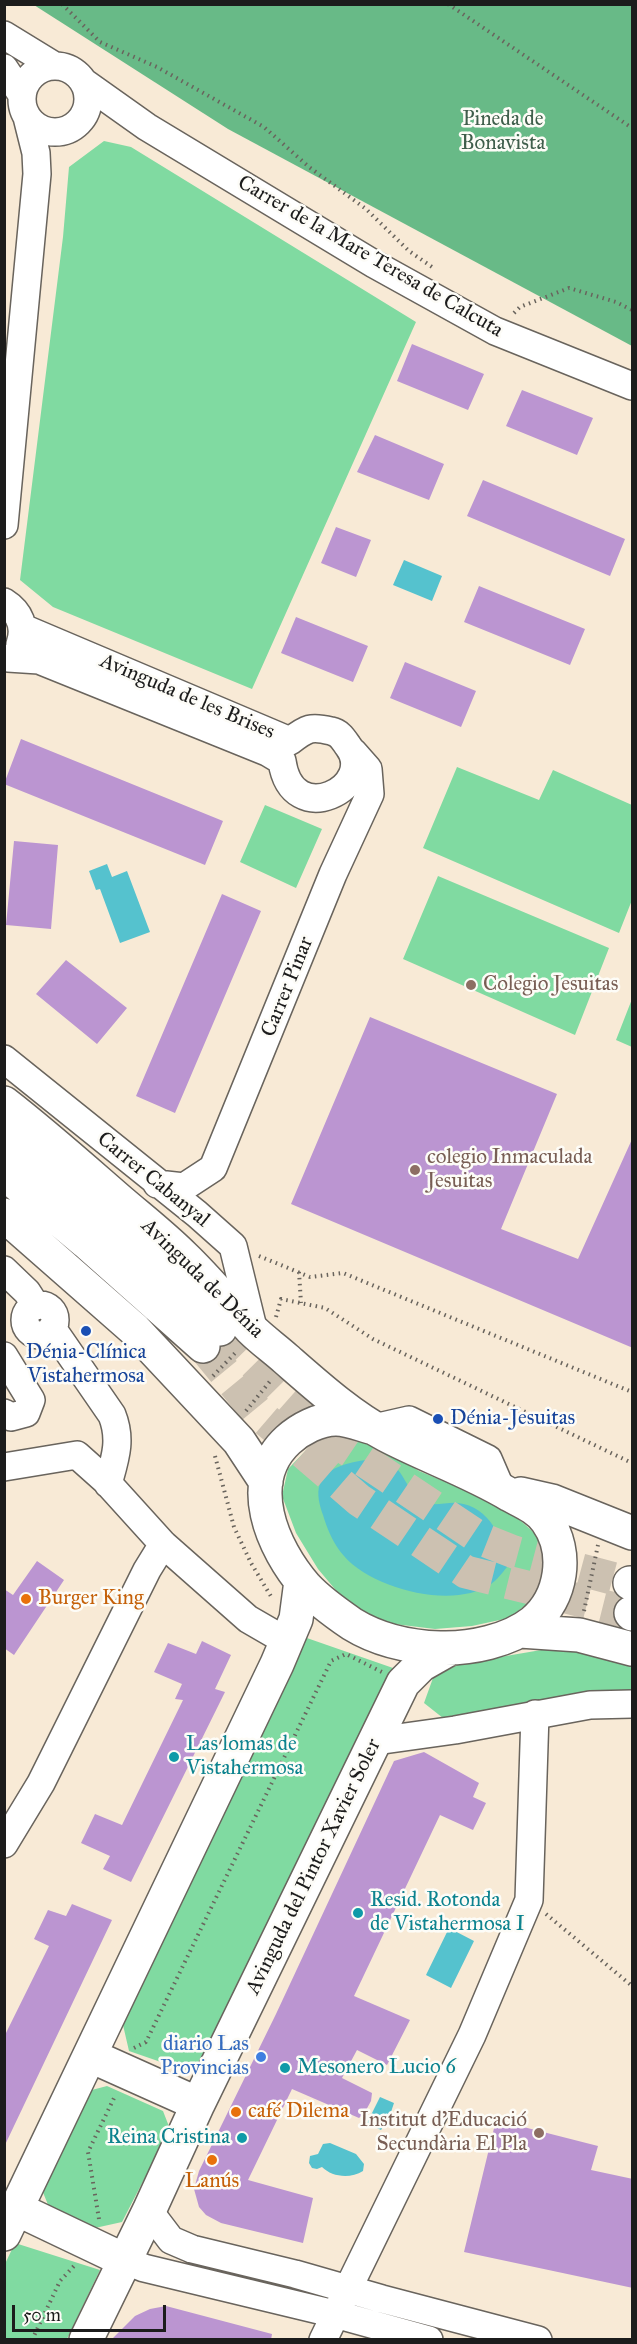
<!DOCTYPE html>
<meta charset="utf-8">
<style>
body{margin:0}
#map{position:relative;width:637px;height:2344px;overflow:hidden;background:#f8ead6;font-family:"IM FELL Great Primer",serif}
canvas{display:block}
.frame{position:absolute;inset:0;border:6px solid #1c1c1c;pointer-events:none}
.scale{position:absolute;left:12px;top:2305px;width:154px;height:27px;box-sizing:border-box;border:3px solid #1c1c1c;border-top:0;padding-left:8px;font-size:18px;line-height:21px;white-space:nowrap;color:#1c1c1c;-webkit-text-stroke:4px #fdfcf7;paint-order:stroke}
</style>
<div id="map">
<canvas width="637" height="2344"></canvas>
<div class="frame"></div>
<div class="scale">50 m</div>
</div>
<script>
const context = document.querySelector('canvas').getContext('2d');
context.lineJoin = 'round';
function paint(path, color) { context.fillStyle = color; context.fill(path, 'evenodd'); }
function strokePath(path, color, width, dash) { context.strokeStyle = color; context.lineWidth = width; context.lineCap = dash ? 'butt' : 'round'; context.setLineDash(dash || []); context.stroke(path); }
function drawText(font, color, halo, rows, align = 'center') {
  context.font = font + ' "IM FELL Great Primer",serif'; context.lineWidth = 5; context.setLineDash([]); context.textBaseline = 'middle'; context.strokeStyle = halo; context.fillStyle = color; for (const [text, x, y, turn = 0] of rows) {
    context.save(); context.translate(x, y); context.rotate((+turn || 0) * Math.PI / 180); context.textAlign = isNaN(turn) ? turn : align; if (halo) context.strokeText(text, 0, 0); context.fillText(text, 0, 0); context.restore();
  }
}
paint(new Path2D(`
 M 104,141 L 131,147 L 416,322 L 252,689 L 53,607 L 20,580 L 63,237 L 69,167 Z
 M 457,767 L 539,800 L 553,770 L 632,805 L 632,900 L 619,933 L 423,848 Z
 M 265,805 L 322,829 L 296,888 L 240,862 Z
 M 438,876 L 609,948 L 575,1035 L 403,959 Z
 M 632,999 L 632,1047 L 616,1040 Z
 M 343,1437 L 372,1441 L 419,1471 L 504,1506 L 539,1537 L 545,1570 L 536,1597 L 509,1618 L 472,1626 L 435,1629 L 394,1624 L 365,1616 L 350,1607 L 318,1569 L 296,1533 L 282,1496 L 288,1469 L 313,1443 Z
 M 304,1637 L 393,1668 L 205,2063 L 184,2070 L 129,2051 L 123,2025 Z
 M 605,1646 L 632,1657 L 632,1694 L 474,1719 L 443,1718 L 424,1703 L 433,1678 L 459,1664 L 547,1649 Z
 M 107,2086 L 163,2111 L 170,2129 L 122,2222 L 95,2228 L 51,2212 L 42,2190 L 88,2091 Z
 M 15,2243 L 100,2270 L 67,2339 L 5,2339 L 4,2266 Z`), '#80daa1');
paint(new Path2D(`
 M 34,5 L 632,5 L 632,346 L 228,129 Z`), '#68ba87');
paint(new Path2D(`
 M 404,560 L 442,576 L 432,601 L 393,585 Z
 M 107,864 L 112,877 L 127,871 L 150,932 L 120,943 L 100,889 L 96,890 L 89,871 Z
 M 371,1459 C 379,1462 391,1464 397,1469 C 406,1478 411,1497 422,1502 C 432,1507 447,1502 458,1503 C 489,1506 505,1540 507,1567 C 502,1573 497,1580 491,1584 C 454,1610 372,1589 344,1556 C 334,1545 327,1529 323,1515 C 320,1507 316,1493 320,1484 C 327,1465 354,1462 371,1459 Z
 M 449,1928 L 474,1941 L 451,1988 L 426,1975 Z
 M 380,2097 L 394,2103 L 389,2118 L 381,2130 L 367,2123 Z
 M 330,2143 L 356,2154 L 364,2164 L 363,2171 C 350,2179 332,2177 322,2167 L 317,2169 L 312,2168 L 309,2163 L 310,2156 L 318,2154 L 323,2144 Z`), '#55c2ce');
paint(new Path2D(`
 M 412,344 L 484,374 L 468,410 L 397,381 Z
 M 522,390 L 593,418 L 577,455 L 506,426 Z
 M 375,435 L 444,464 L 429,500 L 357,472 Z
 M 483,480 L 625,539 L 610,576 L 467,516 Z
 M 336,527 L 371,540 L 356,577 L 321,563 Z
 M 479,586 L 585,629 L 570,665 L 464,622 Z
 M 296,617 L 368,646 L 353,682 L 281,653 Z
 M 405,662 L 476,691 L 461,727 L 390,698 Z
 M 21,739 L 223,821 L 205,865 L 4,784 Z
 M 14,841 L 58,845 L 51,929 L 6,925 Z
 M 222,894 L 261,911 L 175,1113 L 136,1096 Z
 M 66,960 L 127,1008 L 97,1044 L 36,994 Z
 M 370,1017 L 557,1094 L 501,1229 L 578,1259 L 633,1137 L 633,1348 L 291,1204 Z
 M 37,1561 L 64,1580 L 14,1655 L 4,1648 L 4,1589 L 13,1595 Z
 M 202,1641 L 231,1655 L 215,1689 L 225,1692 L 131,1882 L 103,1869 L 110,1856 L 81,1843 L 95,1814 L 122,1825 L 183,1700 L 175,1699 L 182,1684 L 154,1672 L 168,1643 L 196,1654 Z
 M 424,1752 L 479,1783 L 473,1797 L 486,1803 L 473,1830 L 440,1815 L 354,1996 L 410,2020 L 387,2065 L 357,2050 L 342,2078 L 372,2093 L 371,2101 L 365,2112 L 359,2118 L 292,2089 L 248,2180 L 313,2198 L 303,2243 L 221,2223 L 206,2215 L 199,2207 L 194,2189 L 199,2171 L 276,2014 L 394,1761 Z
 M 72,1904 L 112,1920 L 4,2147 L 4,2037 L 49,1946 L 34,1939 L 48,1910 L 66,1916 Z
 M 496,2120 L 598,2146 L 591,2170 L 633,2179 L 633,2288 L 464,2252 Z
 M 166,2306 L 272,2334 L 271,2340 L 111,2340 L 135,2316 L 150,2309 Z`), '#bb95d1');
strokePath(new Path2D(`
 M 220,1329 L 287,1397 L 341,1445 L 481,1539 L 514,1552 L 630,1583
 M 203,1346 L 259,1414 L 359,1500 L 466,1572 L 631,1613`), '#ccc1b1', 33, [33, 16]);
const minor = new Path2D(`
 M 4,35 L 53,65
 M22 99a33 33 0 1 1 66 0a33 33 0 1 1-66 0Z
 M 4,68 L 22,95
 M 85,83 L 147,127 L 374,264 L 495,331 L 632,386
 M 4,525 L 37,174 L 36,153 L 27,117
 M 4,602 C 20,612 26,627 20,644
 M 8,658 L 39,660 L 267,752 L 282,761 C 292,832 379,786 348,746 C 343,739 340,733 331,731 C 311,726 307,728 290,741 L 23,628
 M 4,1059 L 197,1214 L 233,1246 L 254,1332
 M 157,1184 L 184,1187 L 213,1168 L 333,874 L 370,794 L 368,769 L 353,752
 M 4,1270 L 27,1292 L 36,1306
 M25 1320a15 15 0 1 1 30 0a15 15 0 1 1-30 0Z
 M 52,1328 L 112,1415 C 122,1440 115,1459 108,1484
 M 4,1356 L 31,1400 L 26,1413 L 11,1417 L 4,1413
 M 374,1428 L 409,1420 L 488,1459 L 501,1489
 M 4,1467 L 77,1455 L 105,1480 L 163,1544 L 248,1619 L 286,1641
 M 376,1741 L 455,1730 L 590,1705 L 632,1704
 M 4,1844 L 41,1783 L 147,1570 L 163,1544
 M 149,2211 L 171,2240 L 192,2249 L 295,2274 L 382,2299 L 538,2340
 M 124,2260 L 144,2268 L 335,2314 L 429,2340
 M 323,2340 L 472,2035 L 529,1900 L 535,1714`);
const major = new Path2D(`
 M 4,1103 C 44,1134 82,1168 120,1201 C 141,1219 164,1237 184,1257 C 208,1280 229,1306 251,1329 C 262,1340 275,1349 286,1359 C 317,1386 349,1415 386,1435 C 426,1456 470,1471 510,1495 C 523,1502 538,1508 547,1521 C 569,1552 562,1598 533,1622 C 509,1641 470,1649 440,1648 C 410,1647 378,1640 352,1624 C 336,1613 319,1601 306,1587 C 272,1548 243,1481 288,1440 C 300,1429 319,1419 336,1419 C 348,1419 362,1425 374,1428
 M 4,1141 L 133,1248 L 220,1329
 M 4,1173 L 86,1242 L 203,1346
 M 4,1215 L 135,1330 L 239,1441 L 266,1482
 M 521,1494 L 552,1501 L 632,1533
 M 630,1583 L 632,1584
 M 631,1613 L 632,1614
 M 520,1631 L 579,1635 L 632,1649
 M 91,2056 L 198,2104
 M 17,2209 L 124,2260
 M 4,2234 L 277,1664 L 296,1619 L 301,1581
 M 86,2340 L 149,2211 L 198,2104 L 403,1683 L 421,1665 L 451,1648`);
strokePath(minor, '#69645d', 30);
strokePath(major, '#69645d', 36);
strokePath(new Path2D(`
 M 62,4 L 100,42 L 157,67 L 264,127 L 309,167 L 366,209 L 409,251 L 435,269
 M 448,4 L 632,128
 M 514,313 L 520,307 L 569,288 L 616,302 L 632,310
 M 259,1256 L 310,1277 L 343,1273 L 632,1392
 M 299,1272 L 301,1303
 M 276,1317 L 281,1299 L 325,1308 L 373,1339 L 632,1463
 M 213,1376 L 237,1351
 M 246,1411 L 271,1380
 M 215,1456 L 234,1527 L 251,1563 L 272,1598
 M 584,1611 L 598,1545
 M 546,1914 L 632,1986
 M 134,2048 L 146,2042 L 331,1661 L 346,1654 L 382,1672
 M 99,2219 L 88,2152 L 115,2096
 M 32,2340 L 60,2281 L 74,2266`), '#69645d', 4, [1.5, 4.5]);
strokePath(minor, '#fff', 27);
strokePath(major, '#fff', 33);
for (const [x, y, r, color] of [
 [471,985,6,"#8d6e63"],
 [415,1170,6,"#8d6e63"],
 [86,1331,6,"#1a4fb4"],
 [438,1419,6,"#1a4fb4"],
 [26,1599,6,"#e8710a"],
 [174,1757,6,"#0f9aa8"],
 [358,1913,6,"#0f9aa8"],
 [261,2057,6,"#3f7fe0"],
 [285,2068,6,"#0f9aa8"],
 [236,2112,6,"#e8710a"],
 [539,2133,6,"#8d6e63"],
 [242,2138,6,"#0f9aa8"],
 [212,2160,6,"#e8710a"]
]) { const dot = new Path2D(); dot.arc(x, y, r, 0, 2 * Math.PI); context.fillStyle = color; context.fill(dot); strokePath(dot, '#fdfcf7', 2); }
drawText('21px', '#3f5e4b', '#fdfcf7', [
 ["Pineda de",503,120],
 ["Bonavista",503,144]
]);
drawText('21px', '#1c1c1c', '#fdfcf7', [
 ["Carrer de la Mare Teresa de Calcuta",370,257,30],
 ["Avinguda de les Brises",187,697,23],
 ["Carrer Pinar",288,987,-68],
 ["Carrer Cabanyal",153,1180,39],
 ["Avinguda de Dénia",202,1279,44],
 ["Avinguda del Pintor Xavier Soler",314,1867,-64]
]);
drawText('21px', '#785e54', '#fdfcf7', [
 ["Colegio Jesuitas",483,985],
 ["colegio Inmaculada",427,1158],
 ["Jesuitas",427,1182],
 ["Institut d'Educació",527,2121,"right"],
 ["Secundària El Pla",527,2145,"right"]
], 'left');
drawText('21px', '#164399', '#fdfcf7', [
 ["Dénia-Clínica",86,1353],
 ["Vistahermosa",86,1377],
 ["Dénia-Jesuitas",450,1419,"left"]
]);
drawText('21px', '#c56008', '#fdfcf7', [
 ["Burger King",38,1599],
 ["café Dilema",248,2112],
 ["Lanús",212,2182,"center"]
], 'left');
drawText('21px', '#0d838f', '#fdfcf7', [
 ["Las lomas de",186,1745],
 ["Vistahermosa",186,1769],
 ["Resid. Rotonda",370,1901],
 ["de Vistahermosa I",370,1925],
 ["Mesonero Lucio 6",297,2068],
 ["Reina Cristina",230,2138,"right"]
], 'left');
drawText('21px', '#366cbe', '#fdfcf7', [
 ["diario Las",249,2045],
 ["Provincias",249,2069]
], 'right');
</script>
